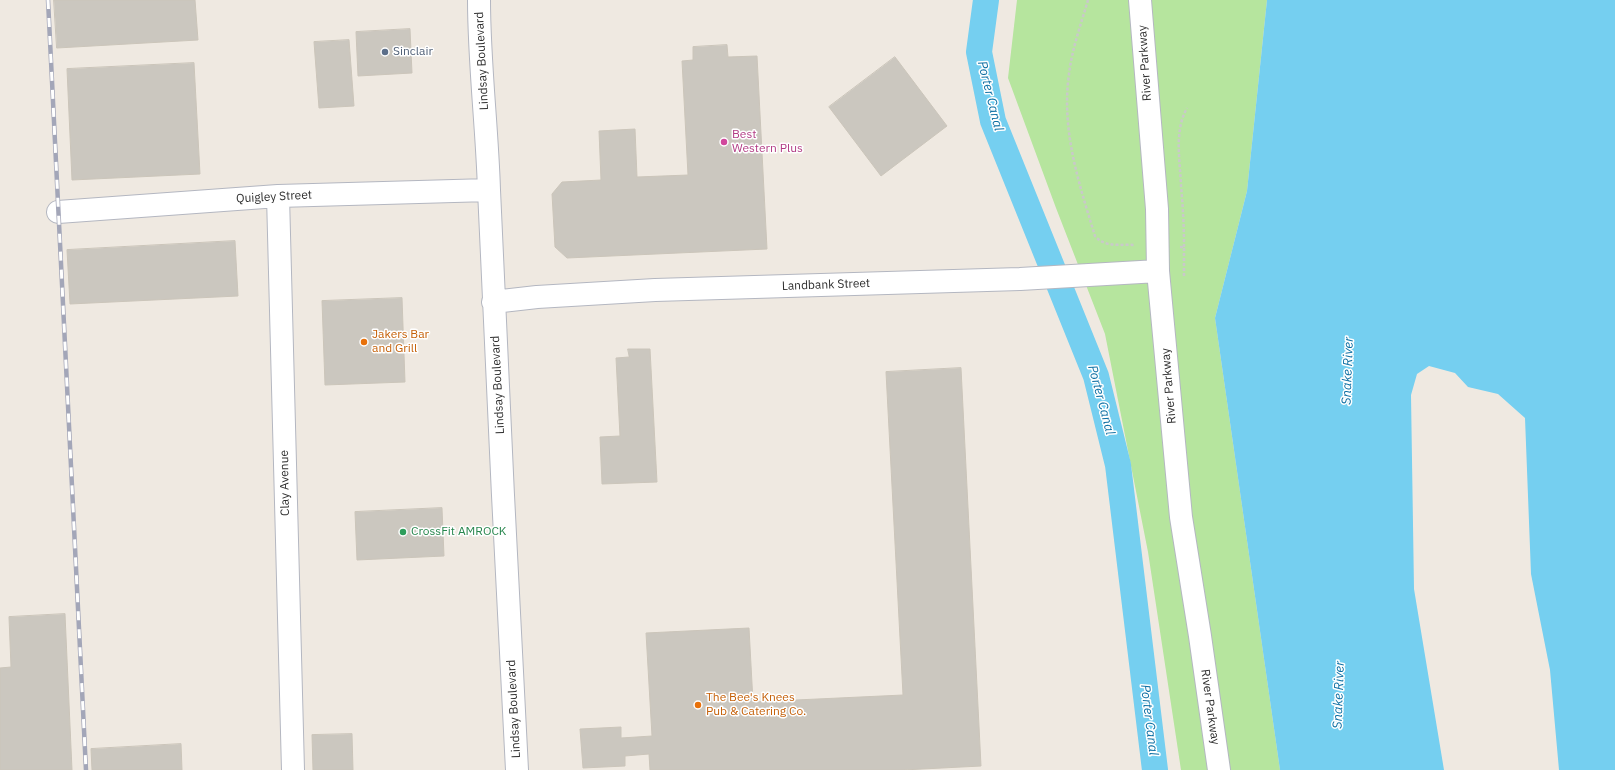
<!DOCTYPE html>
<style>
body{margin:0}
canvas{display:block;background:#efe9e1}
</style>
<canvas width="1615" height="770"></canvas>
<script>
const context = document.querySelector('canvas').getContext('2d');
context.lineJoin = 'round';
function paint(path, color) { context.fillStyle = color; context.fill(path, 'evenodd'); }
function strokePath(path, color, width, dash) { context.strokeStyle = color; context.lineWidth = width; context.lineCap = dash ? 'butt' : 'round'; context.setLineDash(dash || []); context.stroke(path); }
function drawText(font, color, halo, rows, align = 'center') {
  context.font = font + ' "IBM Plex Sans",sans-serif'; context.lineWidth = 3; context.setLineDash([]); context.textBaseline = 'middle'; context.strokeStyle = halo; context.fillStyle = color; for (const [text, x, y, turn = 0] of rows) {
    context.save(); context.translate(x, y); context.rotate((+turn || 0) * Math.PI / 180); context.textAlign = isNaN(turn) ? turn : align; if (halo) context.strokeText(text, 0, 0); context.fillText(text, 0, 0); context.restore();
  }
}
paint(new Path2D(`
 M 1017,0 L 1267,0 L 1247,191 L 1215,318 L 1280,770 L 1181,770 L 1148,552 L 1105,334 L 1056,208 L 1008,78 Z`), '#b6e59e');
paint(new Path2D(`
 M 1267,0 L 1615,0 L 1615,770 L 1559,770 L 1550,670 L 1531,574 L 1525,418 L 1498,394 L 1468,387 L 1455,373 L 1429,366 L 1417,374 L 1411,395 L 1414,589 L 1444,770 L 1280,770 L 1215,318 L 1247,191 Z`), '#75cff0');
strokePath(new Path2D(`
 M 986,0 L 979,52 L 993,121 L 1096,376 L 1118,465 L 1155,770`), '#75cff0', 26);
const building = new Path2D(`
 M 54,0 L 195,0 L 198,40 L 57,48 Z
 M 410,29 L 412,73 L 358,76 L 356,32 Z
 M 349,40 L 354,106 L 319,108 L 314,42 Z
 M 727,45 L 728,57 L 757,56 L 767,249 L 567,258 L 555,247 L 552,194 L 562,182 L 601,180 L 599,131 L 635,129 L 637,177 L 688,175 L 682,61 L 693,60 L 693,47 Z
 M 895,57 L 947,126 L 881,176 L 829,107 Z
 M 194,63 L 200,174 L 72,180 L 67,69 Z
 M 235,241 L 238,296 L 70,304 L 67,250 Z
 M 402,298 L 405,382 L 325,385 L 322,301 Z
 M 628,349 L 650,349 L 657,482 L 602,484 L 600,437 L 620,436 L 616,358 L 629,357 Z
 M 961,368 L 981,766 L 903,770 L 650,770 L 649,754 L 625,756 L 625,766 L 583,768 L 580,729 L 621,727 L 621,738 L 652,736 L 646,633 L 749,628 L 753,702 L 903,695 L 886,372 Z
 M 442,508 L 444,556 L 357,560 L 355,512 Z
 M 65,614 L 72,770 L 0,770 L 0,668 L 11,667 L 9,617 Z
 M 352,734 L 353,770 L 313,770 L 312,735 Z
 M 181,744 L 182,770 L 92,770 L 91,749 Z`);
paint(building, '#cbc7bf');
strokePath(building, '#cbc5ba', 1);
const minor = new Path2D(`
 M 479,0 C 479,63 487,126 489,190 C 497,383 507,577 517,770
 M 1140,0 L 1157,209 L 1158,271 L 1181,517 L 1200,636 L 1219,770
 M 278,196 L 293,770
 M 58,212 L 278,196 L 489,190
 M 493,302 L 537,297 L 655,290 L 1020,279 L 1158,271`);
strokePath(minor, '#b4b7c1', 24);
strokePath(new Path2D(`
 M 1088,0 C 1081,24 1072,49 1069,74 C 1061,130 1079,184 1095,236 C 1105,248 1121,244 1135,245
 M 1180,247 L 1184,247 L 1184,277
 M 1184,247 C 1184,227 1183,207 1181,186 C 1180,160 1174,131 1187,108`), '#c9c9c9', 2.5, [3, 2]);
strokePath(minor, '#fff', 22);
const rail = new Path2D(`
 M 48,0 L 86,770`);
strokePath(rail, '#a3a6b8', 4.5);
strokePath(rail, '#fff', 3, [9]);
for (const [x, y, r, color] of [
 [385,52,4,"#5c6f8a"],
 [724,142,4,"#d1479c"],
 [364,342,4,"#e8710a"],
 [403,532,4,"#2e9e5b"],
 [698,705,4,"#e8710a"]
]) { const dot = new Path2D(); dot.arc(x, y, r, 0, 2 * Math.PI); context.fillStyle = color; context.fill(dot); strokePath(dot, '#fff', 1.5); }
drawText('12px', '#4e5e75', '#fff', [
 ["Sinclair",393,52]
], 'left');
drawText('12px', '#2e2e2e', '#fff', [
 ["Lindsay Boulevard",482,61,-93],
 ["River Parkway",1145,63,-94],
 ["Quigley Street",274,197,-3],
 ["Landbank Street",826,285,-2],
 ["Lindsay Boulevard",498,385,-93],
 ["River Parkway",1169,386,-95],
 ["Clay Avenue",285,483,-91],
 ["River Parkway",1210,707,82],
 ["Lindsay Boulevard",514,709,-93]
]);
drawText('12px', '#b23c85', '#fff', [
 ["Best",732,135],
 ["Western Plus",732,149]
], 'left');
drawText('12px', '#c56008', '#fff', [
 ["Jakers Bar",372,335],
 ["and Grill",372,349],
 ["The Bee's Knees",706,698],
 ["Pub & Catering Co.",706,712]
], 'left');
drawText('12px', '#27864d', '#fff', [
 ["CrossFit AMROCK",411,532]
], 'left');
drawText('italic 13px', '#0d6fa3', '#fff', [
 ["Porter Canal",990,96,76],
 ["Snake River",1348,371,-88],
 ["Porter Canal",1101,400,75],
 ["Snake River",1339,695,-88],
 ["Porter Canal",1149,720,83]
]);
</script>
